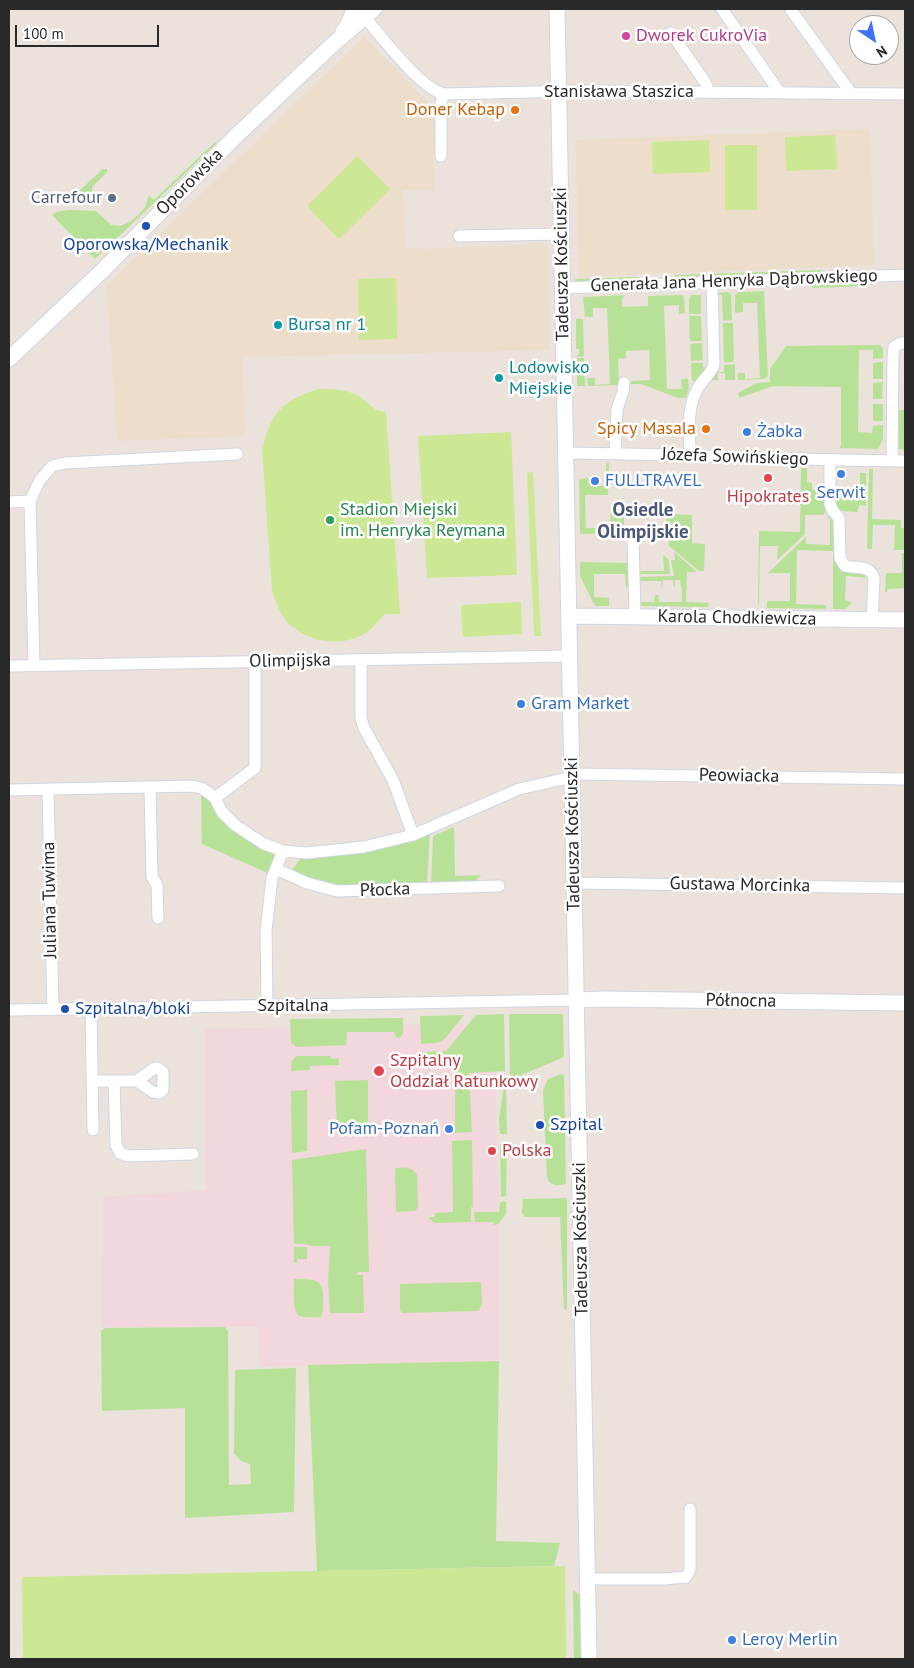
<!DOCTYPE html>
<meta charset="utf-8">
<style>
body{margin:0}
#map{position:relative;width:914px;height:1668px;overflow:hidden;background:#ebe2db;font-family:"PT Sans",sans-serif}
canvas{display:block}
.frame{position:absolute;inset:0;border:10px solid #292929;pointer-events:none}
.north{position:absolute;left:849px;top:15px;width:50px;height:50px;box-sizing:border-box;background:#fff;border:1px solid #a9a9a9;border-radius:50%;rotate:146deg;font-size:14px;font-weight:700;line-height:20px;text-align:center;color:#292929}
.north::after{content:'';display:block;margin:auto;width:18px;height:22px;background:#3d72f6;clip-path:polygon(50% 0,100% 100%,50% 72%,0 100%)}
.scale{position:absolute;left:15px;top:25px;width:144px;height:22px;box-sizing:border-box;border:2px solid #292929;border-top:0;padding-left:6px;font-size:15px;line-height:18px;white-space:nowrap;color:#292929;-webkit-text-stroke:4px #fff;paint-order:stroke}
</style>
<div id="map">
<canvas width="914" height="1668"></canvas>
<div class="frame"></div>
<div class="north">N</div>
<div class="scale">100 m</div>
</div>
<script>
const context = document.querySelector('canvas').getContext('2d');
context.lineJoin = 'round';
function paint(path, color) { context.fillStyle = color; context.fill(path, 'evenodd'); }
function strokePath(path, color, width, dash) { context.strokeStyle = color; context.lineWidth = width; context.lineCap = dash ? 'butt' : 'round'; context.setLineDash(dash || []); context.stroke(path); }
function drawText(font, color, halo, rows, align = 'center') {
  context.font = font + ' "PT Sans",sans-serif'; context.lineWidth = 5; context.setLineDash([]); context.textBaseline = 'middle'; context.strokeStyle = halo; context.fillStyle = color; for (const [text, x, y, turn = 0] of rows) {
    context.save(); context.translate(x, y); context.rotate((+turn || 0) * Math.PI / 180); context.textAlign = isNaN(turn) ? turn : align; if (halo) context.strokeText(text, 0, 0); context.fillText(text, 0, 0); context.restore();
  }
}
paint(new Path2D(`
 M 364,37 L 433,108 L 434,190 L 403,190 L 405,247 L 423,249 L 548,244 L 549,350 L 242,357 L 245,436 L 117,441 L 107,285 Z
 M 870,129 L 874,265 L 578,277 L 576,140 Z`), '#ecdeca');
paint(new Path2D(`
 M 494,1023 L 499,1214 L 499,1361 L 260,1367 L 258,1327 L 102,1327 L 103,1197 L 206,1190 L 205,1029 Z`), '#f2d8dc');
paint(new Path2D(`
 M 215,142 L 216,144 L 95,259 L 52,215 C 63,207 83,211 96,211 L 111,225 L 120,226 L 130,222 L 139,214 L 145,207 L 149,195 L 154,200 Z
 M 103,169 L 107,169 L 107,172 L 92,187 L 92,196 L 94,200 L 93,202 L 67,202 Z
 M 822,270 L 822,274 L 675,279 L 675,275 Z
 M 631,277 L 638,277 L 638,280 L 575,282 L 575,279 Z
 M 865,282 L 865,286 L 812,288 L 812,284 Z
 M 764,291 L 768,376 L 764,379 L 738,380 L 738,373 L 745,373 L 745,379 L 760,378 L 757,303 L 743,303 L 743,312 L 735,313 L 735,295 L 739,292 Z
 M 728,292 L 731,295 L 732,320 L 723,321 L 722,295 L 715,295 L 715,293 Z
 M 625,295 L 622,300 L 622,307 L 648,306 L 648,296 L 682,295 L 684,298 L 685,313 L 679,314 L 679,305 L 664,306 L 667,389 L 682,389 L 681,379 L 688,379 L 689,389 L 686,398 L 678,398 L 641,384 L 628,384 L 632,381 L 650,380 L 649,350 L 626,351 L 626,358 L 618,359 L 619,385 L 588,386 L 587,378 L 595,378 L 595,385 L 610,384 L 607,308 L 593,308 L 593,317 L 585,317 L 583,297 Z
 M 691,295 L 701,295 L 701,314 L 689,314 L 689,300 Z
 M 689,316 L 701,316 L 702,341 L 690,341 Z
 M 576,319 L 583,319 L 584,356 L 577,357 L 577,355 L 579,354 L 579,349 L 576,349 Z
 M 723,323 L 733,323 L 734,362 L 724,362 Z
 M 702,343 L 703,360 L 691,361 L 690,344 Z
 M 880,345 L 883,349 L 883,358 L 873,359 L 873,350 L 859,350 L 858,432 L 872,433 L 873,426 L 883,425 L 883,439 L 878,449 L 839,448 L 841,446 L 841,387 L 773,386 L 739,398 L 738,393 L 757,383 L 770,382 L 770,369 L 786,346 Z
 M 577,358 L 584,358 L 585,386 L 577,386 Z
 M 883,362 L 883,379 L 873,379 L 873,363 Z
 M 691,363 L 703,363 L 703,367 L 710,367 L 696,381 L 692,381 Z
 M 735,364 L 735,380 L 725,380 L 725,373 L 718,373 L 718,380 L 707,381 L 715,376 L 717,372 L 724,372 L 724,365 Z
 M 883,382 L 882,399 L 873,399 L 873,383 Z
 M 873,404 L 883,404 L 883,421 L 873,421 Z
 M 899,410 L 905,410 L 905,450 L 899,449 Z
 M 606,463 L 609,463 L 608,495 L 585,495 L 586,528 L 610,528 L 610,513 L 624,516 L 624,531 L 630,531 L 630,588 L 626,587 L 625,574 L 594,574 L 594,597 L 609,598 L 609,606 L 595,606 L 580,576 L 580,562 L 629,563 L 629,533 L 580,534 L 579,479 L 588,478 L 589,485 L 606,486 Z
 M 801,468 L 807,468 L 807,482 L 812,483 L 812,490 L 825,488 L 825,513 L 823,515 L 805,515 L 805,534 L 777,560 L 778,546 L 760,546 L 759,604 L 758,604 L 759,531 L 800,532 Z
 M 869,469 L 873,469 L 872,519 L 901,520 L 901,528 L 905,528 L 905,550 L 894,550 L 895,525 L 873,525 L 872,549 L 867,549 Z
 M 860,473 L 866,473 L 866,506 L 859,505 L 857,512 L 841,511 L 834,504 L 832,489 L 838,489 L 838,497 L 860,498 Z
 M 674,514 L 692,515 L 692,543 L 705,544 L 704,571 L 699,571 L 669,546 L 666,519 Z
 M 827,515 L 834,518 C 834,529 831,564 841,569 C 848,573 861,573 869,574 L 868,602 L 868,578 L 846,576 L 845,600 L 852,603 L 845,609 L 833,609 L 833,551 L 797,550 L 796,604 L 826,605 L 826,609 L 767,608 L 767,601 L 790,601 L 790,573 L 768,573 L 806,537 L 806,544 L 830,545 L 830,520 Z
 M 639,542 L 640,571 L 664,571 L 663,555 L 669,560 L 670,574 L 638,574 Z
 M 674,552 L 697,572 L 687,572 L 686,602 L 709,603 L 709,605 L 707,607 L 637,606 L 640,602 L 654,602 L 655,595 L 658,595 L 659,602 L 682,602 L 682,588 L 681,587 L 680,580 L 675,580 L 675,587 L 674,587 L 673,580 L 663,580 L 662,588 L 661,581 L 640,581 L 636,577 L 674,576 L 671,560 L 675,560 Z
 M 902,553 L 905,553 L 905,588 L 888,589 L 887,592 L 885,592 L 886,573 L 902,573 Z
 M 201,792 L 273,851 L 276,855 L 270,874 L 202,844 Z
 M 454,827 L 455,876 L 481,875 L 473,884 L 431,885 L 433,837 L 435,835 Z
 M 430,832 L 427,883 L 338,888 L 293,872 L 293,869 L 302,856 Z
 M 504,1014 L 505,1071 L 469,1073 L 472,1132 L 455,1133 L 455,1077 L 453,1063 L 421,1063 L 420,1052 L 446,1051 L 476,1015 Z
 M 509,1014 L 563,1014 L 564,1057 L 510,1080 Z
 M 464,1015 L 443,1041 L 436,1043 L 421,1044 L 420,1016 Z
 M 403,1018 L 403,1034 L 399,1038 L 396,1037 L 394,1032 L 347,1032 L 346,1045 L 296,1047 L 291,1043 L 290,1019 Z
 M 296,1056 L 330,1056 L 331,1059 L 339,1058 L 339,1065 L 310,1066 L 310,1070 L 291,1071 L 291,1062 Z
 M 561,1074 L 564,1075 L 566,1184 C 557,1186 550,1186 547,1177 L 543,1090 L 548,1079 Z
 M 368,1080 L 368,1129 L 360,1129 L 360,1124 L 355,1124 L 354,1129 L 337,1130 L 335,1081 Z
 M 504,1086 L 506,1087 L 507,1134 L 500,1134 L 499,1120 Z
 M 307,1090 L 307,1151 L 292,1153 L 291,1091 Z
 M 472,1140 L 473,1207 L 471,1207 L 471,1222 L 434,1223 L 428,1217 L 435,1217 L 435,1213 L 453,1212 L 452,1141 Z
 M 500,1144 L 507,1144 L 506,1196 L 501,1197 Z
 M 366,1149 L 369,1272 L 358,1272 L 357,1275 L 363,1275 L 364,1313 L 330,1313 L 328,1282 L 330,1246 L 311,1246 L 304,1244 L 294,1244 L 292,1160 Z
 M 395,1168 C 405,1167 412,1167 417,1175 L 418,1207 L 415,1211 L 396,1212 Z
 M 567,1198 L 567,1309 L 564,1310 L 560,1217 L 525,1217 L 522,1213 L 523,1199 Z
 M 506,1201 L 506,1214 L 498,1224 L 494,1225 L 493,1222 L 475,1222 L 474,1212 L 499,1212 L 500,1202 Z
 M 294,1247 L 307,1247 L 307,1259 L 297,1259 L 297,1263 L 294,1263 Z
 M 294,1279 C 316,1280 324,1277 323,1301 C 323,1308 324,1312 320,1317 C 314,1317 305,1318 299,1316 C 292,1312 294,1287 294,1279 Z
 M 481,1282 L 482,1304 L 479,1311 L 402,1313 L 400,1310 L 400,1284 Z
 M 225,1327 L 228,1331 L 229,1485 L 251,1484 L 250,1464 L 241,1461 L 234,1453 L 235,1370 L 296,1368 L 294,1512 L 185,1518 L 185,1408 L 102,1411 L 101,1331 L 105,1328 Z
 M 499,1361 L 496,1541 L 560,1543 L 554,1566 L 317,1571 L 308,1365 Z
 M 573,1590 L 581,1596 L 582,1659 L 574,1659 Z`), '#b8e198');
paint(new Path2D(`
 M 835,135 L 837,169 L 786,171 L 785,137 Z
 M 709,140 L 710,172 L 653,174 L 652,142 Z
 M 725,145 L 757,145 L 757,210 L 725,210 Z
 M 357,156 L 390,189 L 339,239 L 307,206 Z
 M 396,278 L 397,339 L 359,340 L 358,279 Z
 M 318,389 C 333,389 348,389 362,398 C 371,405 373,411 386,412 L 400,614 L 385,614 C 380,619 376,624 371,629 C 350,647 314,645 293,627 C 281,618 277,605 272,591 L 262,449 C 271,413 282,401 318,389 Z
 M 511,432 L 517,575 L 427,578 L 418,436 Z
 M 533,472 L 541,636 L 534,636 L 527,473 Z
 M 521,602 L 522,634 L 463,637 L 461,605 Z
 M 565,1566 L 566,1659 L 23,1659 L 22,1577 Z`), '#cde894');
const street = new Path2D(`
 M 722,9 L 780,93
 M 791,10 L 851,93
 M 365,18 C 385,40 416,84 443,94 L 576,91 L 905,94
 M 671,33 L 705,82 L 709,92
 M 441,156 L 441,104 L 443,94
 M 459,236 L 561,234
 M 562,288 L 905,275
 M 566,453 C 679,454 792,460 905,461
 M 615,453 L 617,409 L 623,392 L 624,383
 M 690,455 C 690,433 686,410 697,390 C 701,381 712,373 714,365 L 712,283
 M 830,461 L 830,504 L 833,511 L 839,518 L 840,558 L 845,566 C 856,569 869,564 874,578 L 872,621
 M 892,461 L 893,357 L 894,347 L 901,343 L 905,343
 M 9,502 L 30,501
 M 633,536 L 635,616
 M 361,660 L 361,718 L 364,728 L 393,780 L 413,835
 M 34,665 L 30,501 L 40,480 L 52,466 L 65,463 L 237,454
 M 9,666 L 570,656
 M 572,774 L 905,779
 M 150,787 L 152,877 L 157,885 L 158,918
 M 9,790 L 192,786 L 201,788 L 209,793 L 215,798 L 222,812 L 235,825 L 264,844 L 283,851 L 307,853 L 364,847 L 413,835 L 519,789 L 572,777
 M 48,790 L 53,1010
 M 215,798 L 255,768 L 255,661
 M 276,869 L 307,883 L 337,891 L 499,886
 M 574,883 L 905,888
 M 267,1006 L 266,931 L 272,878 L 283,851
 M 91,1009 L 93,1130
 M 9,1010 L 576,1000
 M 92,1081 L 114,1081 L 116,1145 L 120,1153 L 128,1156 L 193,1154
 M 114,1081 L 137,1081 L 153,1092 L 159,1093 L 163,1090 L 163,1072 L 158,1068 L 153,1069 L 137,1081
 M 587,1579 L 665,1579 L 686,1577 L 690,1570 L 690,1509`);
const secondary = new Path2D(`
 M 557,9 L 589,1659
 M 343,32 L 347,26 L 355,9
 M 9,359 L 102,271 L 236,136 L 331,46 L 374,9
 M 569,616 L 905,620
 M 576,1000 L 604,999 L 905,1003`);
strokePath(street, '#d0d5e2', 13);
strokePath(secondary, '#d0d5e2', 17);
strokePath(street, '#fff', 11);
strokePath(secondary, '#fff', 15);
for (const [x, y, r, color] of [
 [626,36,5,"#d1479c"],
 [515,110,5,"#e8710a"],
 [112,198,5,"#5c6f8a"],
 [146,226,5,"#1a4fb4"],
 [278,325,5,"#0f9aa8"],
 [499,378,5,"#0f9aa8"],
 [706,429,5,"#e8710a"],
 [747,432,5,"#3f7fe0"],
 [841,474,5,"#3f7fe0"],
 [768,478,5,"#e0444e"],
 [595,481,5,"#3f7fe0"],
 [330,520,5,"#2e9e5b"],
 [521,704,5,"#3f7fe0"],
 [65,1009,5,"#1a4fb4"],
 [379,1071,6,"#e0444e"],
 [540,1125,5,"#1a4fb4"],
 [449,1129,5,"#3f7fe0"],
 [492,1151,5,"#e0444e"],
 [732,1640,5,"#3f7fe0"]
]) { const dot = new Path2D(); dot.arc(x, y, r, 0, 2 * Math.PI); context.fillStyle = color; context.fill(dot); strokePath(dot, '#fff', 2); }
drawText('18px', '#b23c85', '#fff', [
 ["Dworek CukroVia",636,36]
], 'left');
drawText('18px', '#292929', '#fff', [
 ["Stanisława Staszica",619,92],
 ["Oporowska",190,182,-45],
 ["Tadeusza Kościuszki",562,264,-91],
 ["Generała Jana Henryka Dąbrowskiego",734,281,-2],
 ["Józefa Sowińskiego",735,457,2],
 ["Karola Chodkiewicza",737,618,1],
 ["Olimpijska",290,661,-1],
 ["Peowiacka",739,776,1],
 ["Tadeusza Kościuszki",573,834,-91],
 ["Gustawa Morcinka",740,885,1],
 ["Płocka",385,890,-2],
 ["Juliana Tuwima",50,900,-91],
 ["Północna",741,1001,1],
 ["Szpitalna",293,1006],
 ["Tadeusza Kościuszki",581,1239,-91]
]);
drawText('18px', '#c56008', '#fff', [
 ["Doner Kebap",505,110],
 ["Spicy Masala",696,429]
], 'right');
drawText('18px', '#4e5e75', '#fff', [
 ["Carrefour",102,198]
], 'right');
drawText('18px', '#164399', '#fff', [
 ["Oporowska/Mechanik",146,245,"center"],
 ["Szpitalna/bloki",75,1009],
 ["Szpital",550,1125]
], 'left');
drawText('18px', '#0d838f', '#fff', [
 ["Bursa nr 1",288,325],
 ["Lodowisko",509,368],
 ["Miejskie",509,389]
], 'left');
drawText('18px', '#366cbe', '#fff', [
 ["Żabka",757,432],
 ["FULLTRAVEL",605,481],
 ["Serwit",841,493,"center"],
 ["Gram Market",531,704],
 ["Pofam-Poznań",439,1129,"right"],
 ["Leroy Merlin",742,1640]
], 'left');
drawText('18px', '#be3a42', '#fff', [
 ["Hipokrates",768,497,"center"],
 ["Szpitalny",390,1061],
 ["Oddział Ratunkowy",390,1082],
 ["Polska",502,1151]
], 'left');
drawText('18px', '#27864d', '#fff', [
 ["Stadion Miejski",340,510],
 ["im. Henryka Reymana",340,531]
], 'left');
drawText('bold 19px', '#4a5778', '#fff', [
 ["Osiedle",643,511],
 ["Olimpijskie",643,533]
]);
</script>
